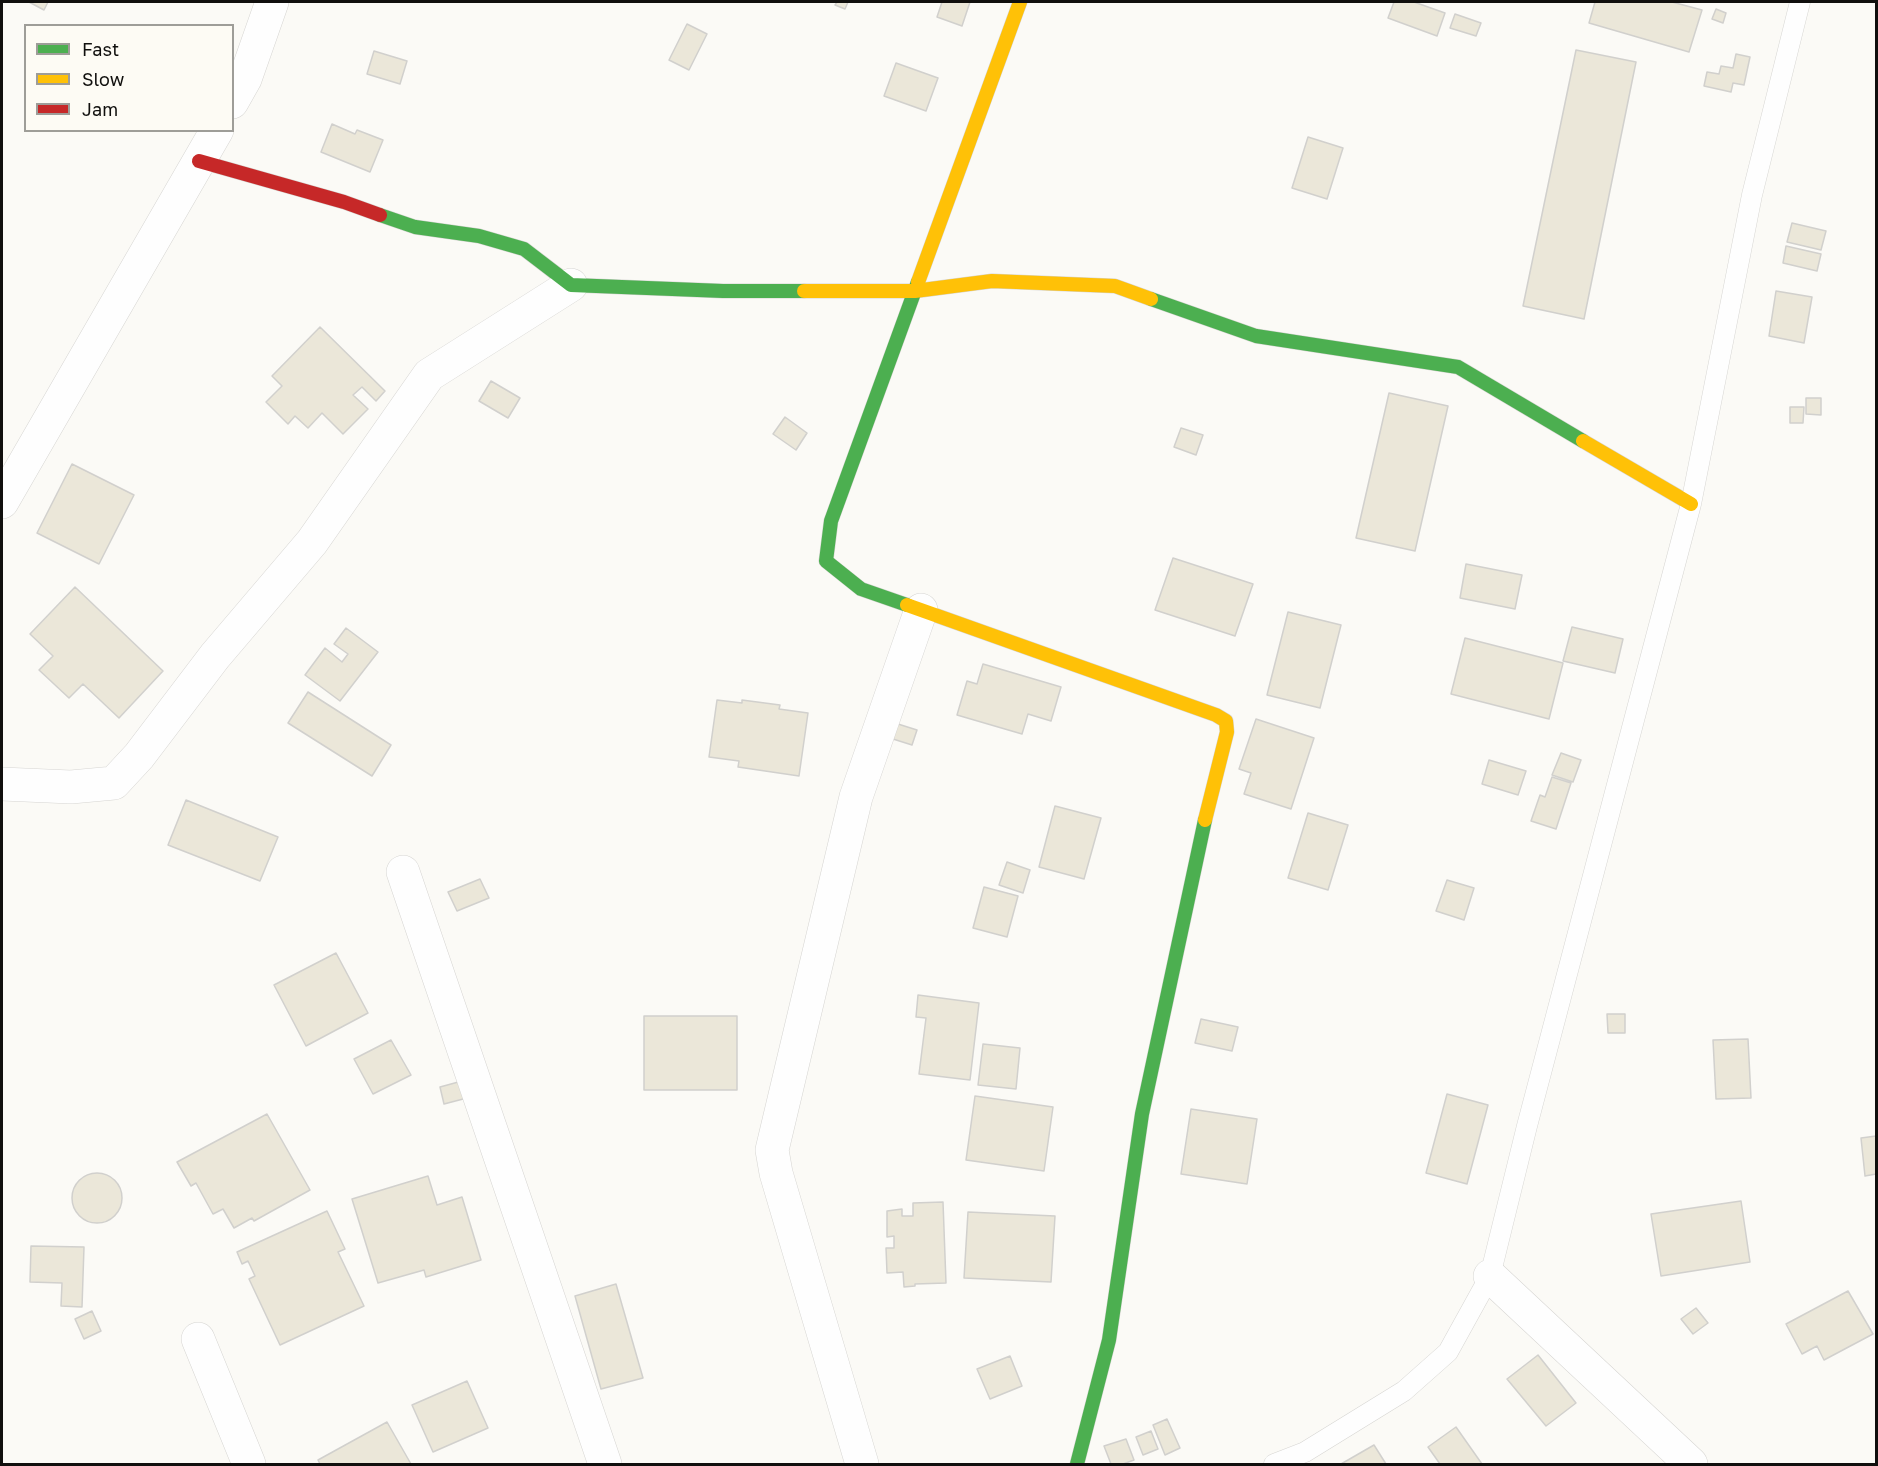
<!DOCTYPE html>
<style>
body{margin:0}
#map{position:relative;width:1878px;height:1466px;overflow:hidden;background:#fbfaf6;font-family:"Golos Text",sans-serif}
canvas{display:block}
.frame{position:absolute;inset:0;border:3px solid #100f0d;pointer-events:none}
.legend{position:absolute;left:24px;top:24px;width:210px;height:108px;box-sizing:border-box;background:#fdfbf4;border:2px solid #9e9d98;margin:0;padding:8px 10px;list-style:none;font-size:18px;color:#100f0d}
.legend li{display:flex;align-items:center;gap:12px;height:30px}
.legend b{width:30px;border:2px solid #9e9d98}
</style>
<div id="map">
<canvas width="1878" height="1466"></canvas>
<div class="frame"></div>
<ul class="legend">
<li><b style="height:8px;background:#4caf50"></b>Fast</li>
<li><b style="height:8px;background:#ffc107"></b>Slow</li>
<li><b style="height:8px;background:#c62828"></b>Jam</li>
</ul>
</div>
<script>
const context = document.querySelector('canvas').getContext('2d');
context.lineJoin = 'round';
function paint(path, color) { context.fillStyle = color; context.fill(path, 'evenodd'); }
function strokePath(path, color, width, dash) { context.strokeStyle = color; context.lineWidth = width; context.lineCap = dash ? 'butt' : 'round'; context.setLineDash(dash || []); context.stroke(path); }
const building = new Path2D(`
 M 29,2 L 48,2 L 44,10 Z
 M 837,2 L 848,2 L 845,9 L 835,5 Z
 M 942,2 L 970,2 L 962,26 L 937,17 Z
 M 1394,2 L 1414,2 L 1445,13 L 1437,36 L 1388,18 Z
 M 1595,2 L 1672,2 L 1702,10 L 1689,52 L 1589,23 Z
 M 1716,9 L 1726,13 L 1723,23 L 1712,19 Z
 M 1455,14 L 1481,23 L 1476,36 L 1450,28 Z
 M 687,24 L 707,34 L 689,70 L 669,60 Z
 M 1576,50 L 1636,62 L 1584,319 L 1523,306 Z
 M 374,51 L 407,61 L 400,84 L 367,74 Z
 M 1736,54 L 1750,57 L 1744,85 L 1733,83 L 1731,92 L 1704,86 L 1707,72 L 1719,74 L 1721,66 L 1733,68 Z
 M 896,63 L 938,78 L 926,111 L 884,96 Z
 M 332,124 L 355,134 L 357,130 L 383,140 L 370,172 L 321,152 Z
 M 1308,137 L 1343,148 L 1327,199 L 1292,188 Z
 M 1792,223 L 1826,231 L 1821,250 L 1787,242 Z
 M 1786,246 L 1821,254 L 1817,271 L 1783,263 Z
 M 1776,291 L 1812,297 L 1804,343 L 1769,336 Z
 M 320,327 L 385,391 L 376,401 L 362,387 L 353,395 L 368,409 L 343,434 L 322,413 L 308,428 L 295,416 L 288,424 L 266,402 L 282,386 L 272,376 Z
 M 491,381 L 520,398 L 508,418 L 479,401 Z
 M 1389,393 L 1448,406 L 1415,551 L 1356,538 Z
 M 1806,398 L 1821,398 L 1821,415 L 1806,414 Z
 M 1790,407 L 1804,407 L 1803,423 L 1790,423 Z
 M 785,417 L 807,433 L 796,450 L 773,434 Z
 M 1181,428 L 1203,435 L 1196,455 L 1174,447 Z
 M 72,464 L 134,495 L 99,564 L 37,533 Z
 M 1173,558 L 1253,584 L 1235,636 L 1155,610 Z
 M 1466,564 L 1522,575 L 1515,609 L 1460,598 Z
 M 75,587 L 163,671 L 119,718 L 83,684 L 69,698 L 39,670 L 53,656 L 30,634 Z
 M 1288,612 L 1341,625 L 1320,708 L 1267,695 Z
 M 1572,627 L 1623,639 L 1615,673 L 1563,661 Z
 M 346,628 L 378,652 L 340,701 L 305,675 L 325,648 L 342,662 L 348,654 L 334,644 Z
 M 1465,638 L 1563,663 L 1549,719 L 1451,694 Z
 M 983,664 L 1061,687 L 1051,721 L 1028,714 L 1022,734 L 957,715 L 967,681 L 977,684 Z
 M 308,692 L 391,745 L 372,776 L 288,723 Z
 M 717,700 L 742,703 L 742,700 L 780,705 L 779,709 L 808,713 L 799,776 L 738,767 L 739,761 L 709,757 Z
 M 1256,719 L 1314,738 L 1291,809 L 1244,794 L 1251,773 L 1239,769 Z
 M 898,724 L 917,730 L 912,745 L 893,739 Z
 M 1561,753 L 1581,760 L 1573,782 L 1552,775 Z
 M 1489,760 L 1526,771 L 1518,795 L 1482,784 Z
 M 1552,777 L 1571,783 L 1556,829 L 1531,821 L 1540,795 L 1545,797 Z
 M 186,800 L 278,837 L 260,881 L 168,845 Z
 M 1055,806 L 1101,818 L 1084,879 L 1039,867 Z
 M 1308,813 L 1348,825 L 1328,890 L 1288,878 Z
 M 1007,862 L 1030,870 L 1023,893 L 999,885 Z
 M 480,879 L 489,898 L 457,911 L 448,892 Z
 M 1447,880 L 1474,888 L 1464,920 L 1436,911 Z
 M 984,887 L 1018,896 L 1007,937 L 973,928 Z
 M 336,953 L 368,1013 L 306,1046 L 274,985 Z
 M 918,995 L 979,1003 L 970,1080 L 919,1074 L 926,1018 L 916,1017 Z
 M 1607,1014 L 1625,1014 L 1625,1033 L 1608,1033 Z
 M 644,1016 L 737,1016 L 737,1090 L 644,1090 Z
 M 1201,1019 L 1238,1027 L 1232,1051 L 1195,1043 Z
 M 1748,1039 L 1751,1098 L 1716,1099 L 1713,1040 Z
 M 391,1040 L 411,1075 L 373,1094 L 354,1059 Z
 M 983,1044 L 1020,1048 L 1016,1089 L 978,1085 Z
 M 462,1081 L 467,1098 L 444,1104 L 440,1087 Z
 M 1447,1094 L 1488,1105 L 1467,1184 L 1426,1173 Z
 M 975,1096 L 1053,1107 L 1044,1171 L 966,1160 Z
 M 1191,1109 L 1257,1119 L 1247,1184 L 1181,1174 Z
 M 267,1114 L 310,1190 L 254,1221 L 252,1218 L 234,1228 L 223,1209 L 213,1214 L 196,1183 L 191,1186 L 177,1162 Z
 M 1876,1136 L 1876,1174 L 1865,1176 L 1861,1138 Z
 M72 1198a25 25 0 1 1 50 0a25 25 0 1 1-50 0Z
 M 428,1176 L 437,1205 L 462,1197 L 481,1260 L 426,1277 L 424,1270 L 378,1283 L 352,1199 Z
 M 1741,1201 L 1750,1262 L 1661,1276 L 1651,1214 Z
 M 943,1202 L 946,1283 L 915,1284 L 915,1286 L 904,1287 L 903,1272 L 887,1273 L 886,1248 L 894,1248 L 894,1236 L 887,1237 L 887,1211 L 902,1209 L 902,1216 L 913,1216 L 913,1203 Z
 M 327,1211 L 345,1249 L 338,1252 L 364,1306 L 280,1345 L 249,1279 L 255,1276 L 248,1261 L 242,1264 L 237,1252 Z
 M 968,1212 L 1055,1216 L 1051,1282 L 964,1278 Z
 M 31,1246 L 84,1247 L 82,1307 L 61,1306 L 62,1283 L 30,1282 Z
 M 616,1284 L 643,1378 L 601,1389 L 575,1296 Z
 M 1848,1291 L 1873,1334 L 1824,1360 L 1817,1346 L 1802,1354 L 1786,1324 Z
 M 1696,1308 L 1708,1323 L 1693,1334 L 1681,1319 Z
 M 92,1311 L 101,1331 L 84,1339 L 75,1319 Z
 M 1538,1355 L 1576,1403 L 1546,1426 L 1507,1379 Z
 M 1010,1356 L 1022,1386 L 990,1399 L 977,1369 Z
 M 467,1381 L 488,1428 L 433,1452 L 412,1405 Z
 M 1167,1419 L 1180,1448 L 1165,1455 L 1153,1425 Z
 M 387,1422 L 411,1464 L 320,1464 L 318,1460 Z
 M 1456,1427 L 1482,1464 L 1440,1464 L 1428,1447 Z
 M 1151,1431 L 1158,1449 L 1143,1455 L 1136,1437 Z
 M 1126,1439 L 1134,1460 L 1123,1464 L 1111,1464 L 1104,1446 Z
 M 1374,1445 L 1386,1464 L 1341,1464 Z`);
paint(building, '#ebe7d9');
strokePath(building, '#d1d0cd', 1.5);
const lane = new Path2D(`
 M 1274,1464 L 1305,1452 L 1404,1391 L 1448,1352 L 1490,1276 L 1527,1126 L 1691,504 L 1752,195 L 1800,2`);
const street = new Path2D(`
 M 232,102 L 245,79 L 272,2
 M 2,502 L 217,130
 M 2,784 L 71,787 L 114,783 L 139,756 L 215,656 L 312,542 L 429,375 L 571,285
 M 403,872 L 605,1464
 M 1490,1276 L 1691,1464
 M 198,1339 L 249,1464
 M 862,1464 L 776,1173 L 772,1150 L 856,797 L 921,610`);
const fast = new Path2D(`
 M 380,215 L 415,227 L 479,236 L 524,249 L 571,285 L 723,291 L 804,291
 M 1151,299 L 1256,336 L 1458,367 L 1583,441
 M 907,605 L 861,589 L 826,561 L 831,521 L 918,282
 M 1077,1464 L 1109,1340 L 1142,1114 L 1205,820`);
const slow = new Path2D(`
 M 918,282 L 1020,2
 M 804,291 L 915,291 L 992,281 L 1115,286 L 1151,299
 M 1583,441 L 1691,504
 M 907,605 L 1216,715 L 1226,721 L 1227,732 L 1205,820`);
const jam = new Path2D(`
 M 199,161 L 344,202 L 380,215`);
strokePath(lane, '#d6d5d2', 21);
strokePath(street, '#d6d5d2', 34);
strokePath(fast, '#d6d5d2', 15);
strokePath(slow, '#d6d5d2', 15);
strokePath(jam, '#d6d5d2', 15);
strokePath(lane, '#fefefe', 20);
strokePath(street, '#fefefe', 33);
strokePath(fast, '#4caf50', 14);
strokePath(slow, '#ffc107', 14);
strokePath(jam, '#c62828', 14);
</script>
